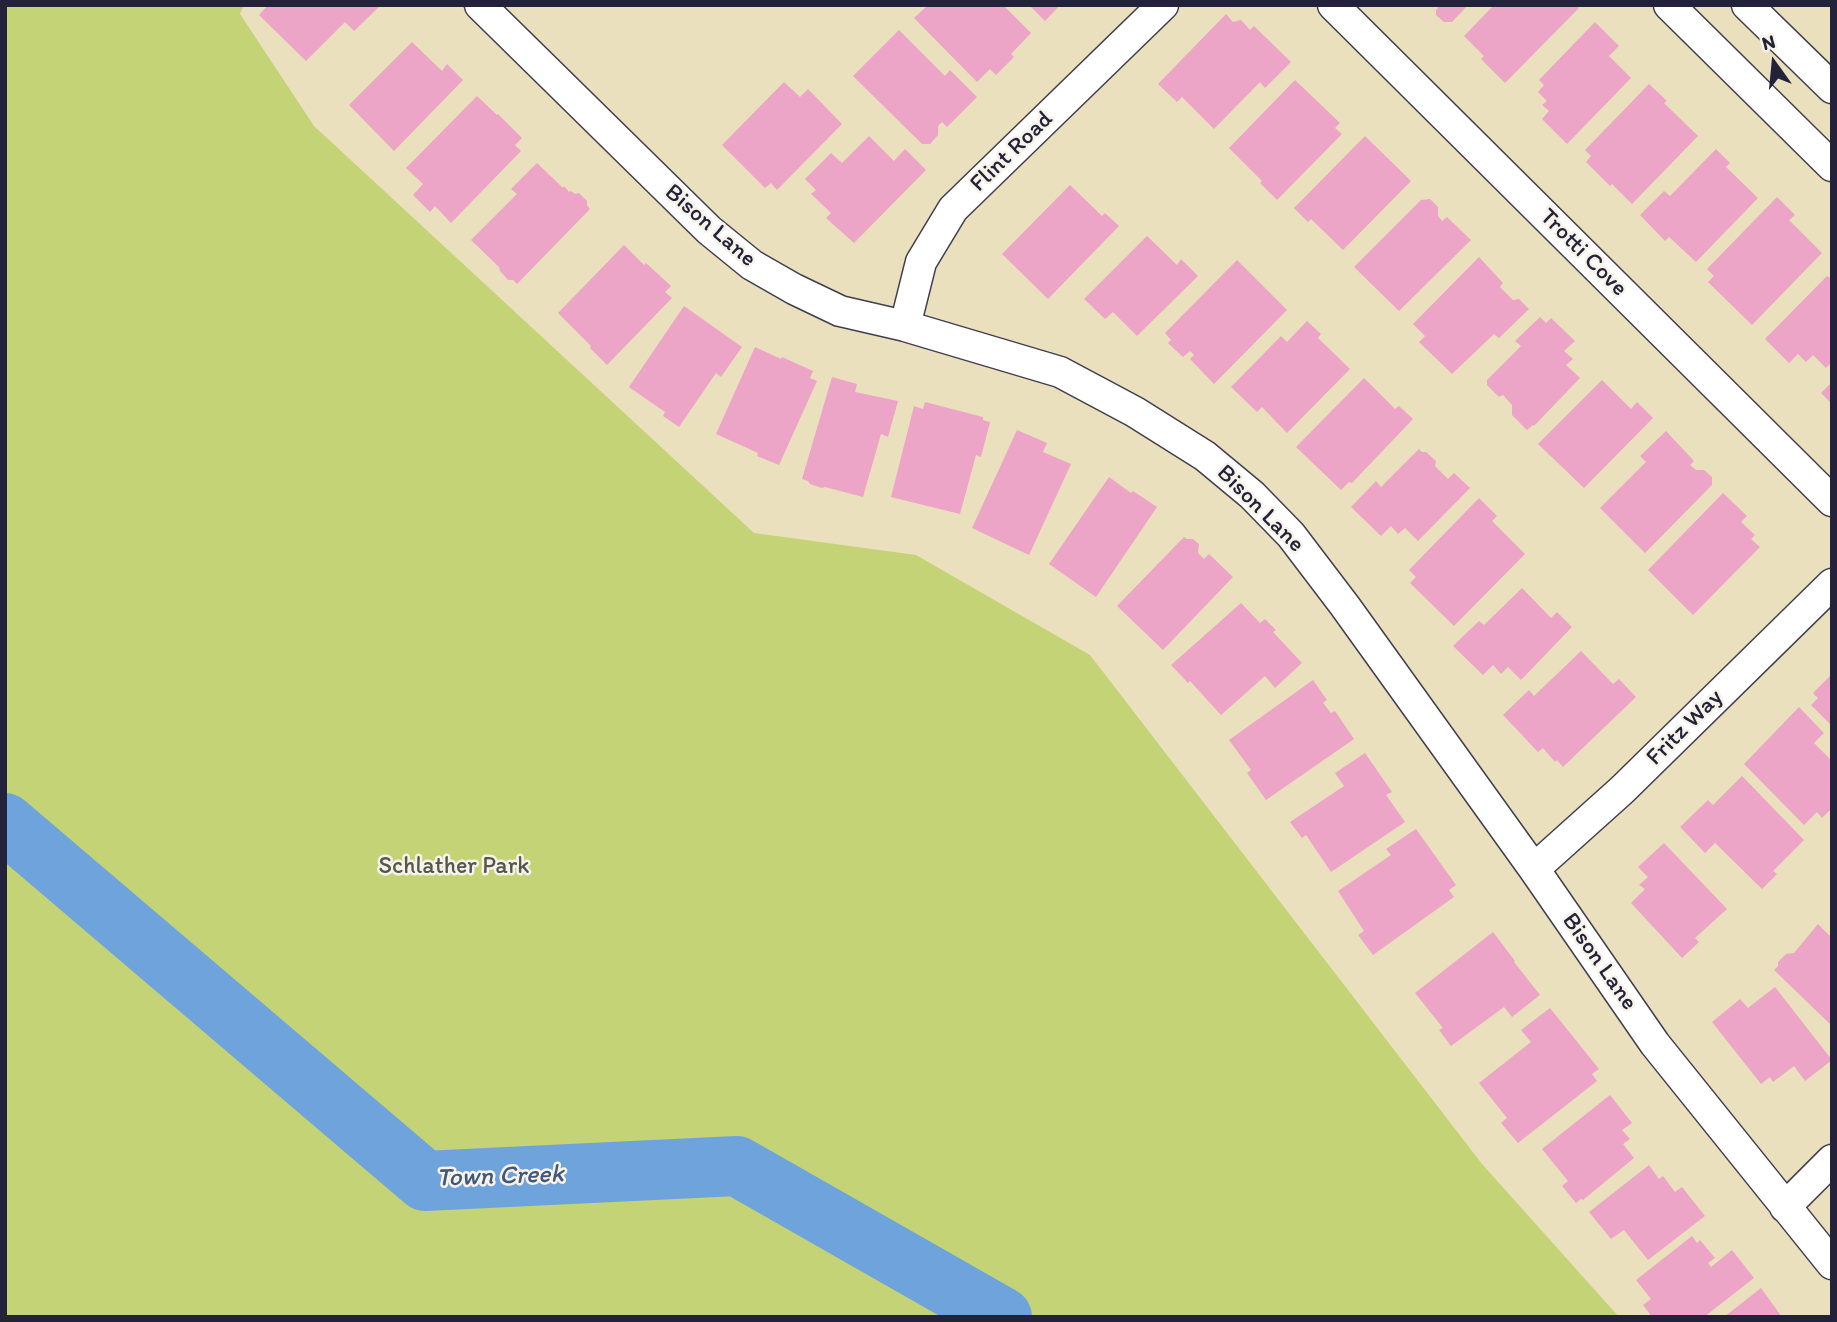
<!DOCTYPE html>
<style>
body{margin:0}
#map{position:relative;width:1837px;height:1322px;overflow:hidden;background:#ebe0bd;font-family:Itim,sans-serif}
canvas{display:block}
.frame{position:absolute;inset:0;border:7px solid #22223b;pointer-events:none}
.north{position:absolute;left:1739px;top:28px;width:70px;height:70px;-webkit-text-stroke:5px #f7f3e8;paint-order:stroke;rotate:345deg;font-size:19px;font-weight:700;line-height:28px;text-align:center;color:#22223b}
.north::after{content:'';display:block;margin:auto;width:24px;height:32px;background:#22223b;clip-path:polygon(50% 0,100% 100%,50% 72%,0 100%)}
</style>
<div id="map">
<canvas width="1837" height="1322"></canvas>
<div class="frame"></div>
<div class="north">N</div>
</div>
<script>
const context = document.querySelector('canvas').getContext('2d');
context.lineJoin = 'round';
function paint(path, color) { context.fillStyle = color; context.fill(path, 'evenodd'); }
function strokePath(path, color, width, dash) { context.strokeStyle = color; context.lineWidth = width; context.lineCap = dash ? 'butt' : 'round'; context.setLineDash(dash || []); context.stroke(path); }
function drawText(font, color, halo, rows, align = 'center') {
  context.font = font + ' Itim,sans-serif'; context.lineWidth = 5; context.setLineDash([]); context.textBaseline = 'middle'; context.strokeStyle = halo; context.fillStyle = color; for (const [text, x, y, turn = 0] of rows) {
    context.save(); context.translate(x, y); context.rotate((+turn || 0) * Math.PI / 180); context.textAlign = isNaN(turn) ? turn : align; if (halo) context.strokeText(text, 0, 0); context.fillText(text, 0, 0); context.restore();
  }
}
paint(new Path2D(`
 M 5,5 L 244,5 L 240,14 L 314,126 L 754,533 L 916,555 L 1090,655 L 1482,1164 L 1619,1317 L 5,1317 Z`), '#c4d375');
strokePath(new Path2D(`
 M 5,823 L 425,1181 L 737,1166 L 1002,1317`), '#6fa3db', 60);
paint(new Path2D(`
 M 268,5 L 381,5 L 354,31 L 345,22 L 306,61 L 259,15 Z
 M 928,5 L 1003,5 L 1031,33 L 1011,54 L 1014,57 L 996,75 L 990,69 L 977,82 L 914,18 Z
 M 1029,5 L 1060,5 L 1045,21 Z
 M 1436,5 L 1468,5 L 1452,22 L 1444,22 L 1436,15 L 1436,10 L 1438,8 Z
 M 1494,5 L 1576,5 L 1579,8 L 1505,83 L 1481,59 L 1484,56 L 1464,36 Z
 M 1226,14 L 1233,22 L 1241,20 L 1250,30 L 1254,26 L 1291,62 L 1265,88 L 1260,82 L 1214,129 L 1182,97 L 1177,102 L 1158,84 Z
 M 1595,22 L 1619,46 L 1609,56 L 1631,78 L 1567,144 L 1542,119 L 1549,111 L 1542,105 L 1547,101 L 1538,92 L 1544,85 L 1539,80 Z
 M 899,30 L 945,76 L 950,70 L 977,97 L 947,127 L 942,122 L 938,126 L 938,135 L 930,144 L 922,144 L 853,76 Z
 M 412,42 L 442,71 L 447,64 L 463,80 L 394,151 L 349,105 Z
 M 1295,80 L 1340,123 L 1335,128 L 1342,134 L 1277,200 L 1260,183 L 1262,181 L 1229,148 Z
 M 784,82 L 800,97 L 808,89 L 842,124 L 777,190 L 771,183 L 765,188 L 722,145 Z
 M 1649,84 L 1667,101 L 1664,103 L 1698,136 L 1632,204 L 1612,184 L 1610,186 L 1586,162 L 1591,156 L 1585,150 Z
 M 477,96 L 497,115 L 498,114 L 522,138 L 515,145 L 521,151 L 451,223 L 435,206 L 430,212 L 413,195 L 423,184 L 406,168 Z
 M 869,136 L 894,161 L 905,149 L 926,170 L 854,243 L 826,218 L 831,213 L 811,194 L 816,190 L 805,179 L 831,153 L 842,163 Z
 M 1365,136 L 1411,181 L 1343,250 L 1311,219 L 1308,222 L 1294,208 Z
 M 1716,149 L 1730,163 L 1726,167 L 1758,198 L 1696,262 L 1669,237 L 1665,241 L 1640,215 L 1664,191 L 1670,196 Z
 M 537,163 L 563,188 L 564,186 L 569,192 L 571,191 L 575,194 L 579,193 L 587,201 L 587,205 L 590,209 L 517,284 L 513,280 L 508,280 L 500,271 L 499,267 L 471,240 L 517,194 L 511,189 Z
 M 1070,185 L 1102,216 L 1105,213 L 1119,226 L 1048,299 L 1002,254 Z
 M 1777,197 L 1795,215 L 1789,220 L 1822,253 L 1752,325 L 1708,282 L 1714,276 L 1707,269 Z
 M 1430,199 L 1438,207 L 1438,216 L 1442,221 L 1447,217 L 1471,240 L 1399,311 L 1354,267 L 1421,200 Z
 M 1147,236 L 1177,265 L 1181,259 L 1198,276 L 1137,336 L 1113,312 L 1105,319 L 1084,299 Z
 M 624,245 L 644,265 L 646,263 L 671,286 L 665,292 L 672,298 L 607,365 L 590,348 L 591,346 L 558,313 Z
 M 1479,257 L 1503,283 L 1500,287 L 1513,300 L 1519,299 L 1529,309 L 1499,338 L 1494,334 L 1452,374 L 1419,342 L 1425,336 L 1413,324 Z
 M 1237,260 L 1287,310 L 1214,384 L 1190,359 L 1194,355 L 1190,351 L 1183,357 L 1168,343 L 1171,340 L 1165,333 Z
 M 1827,276 L 1832,279 L 1832,362 L 1826,368 L 1813,355 L 1806,362 L 1798,354 L 1789,363 L 1765,339 Z
 M 684,306 L 742,347 L 721,377 L 716,373 L 679,427 L 663,416 L 665,412 L 629,387 Z
 M 1540,317 L 1546,323 L 1551,318 L 1575,341 L 1564,351 L 1573,359 L 1566,365 L 1580,378 L 1534,426 L 1533,425 L 1527,430 L 1512,415 L 1512,405 L 1503,395 L 1499,397 L 1487,385 L 1487,380 L 1521,346 L 1515,341 Z
 M 1307,321 L 1321,334 L 1318,338 L 1350,369 L 1287,433 L 1262,407 L 1257,412 L 1231,387 L 1281,336 L 1287,342 Z
 M 755,347 L 781,359 L 782,357 L 813,371 L 810,378 L 817,381 L 779,465 L 757,456 L 758,453 L 716,434 Z
 M 832,377 L 857,384 L 855,392 L 898,401 L 888,437 L 881,434 L 863,497 L 825,487 L 822,488 L 810,484 L 808,481 L 802,479 Z
 M 1364,378 L 1395,409 L 1399,406 L 1413,419 L 1352,483 L 1349,482 L 1341,490 L 1296,447 Z
 M 1602,380 L 1631,409 L 1637,402 L 1653,418 L 1584,488 L 1538,444 Z
 M 1832,382 L 1832,404 L 1821,393 Z
 M 925,402 L 983,417 L 983,420 L 990,422 L 981,457 L 976,455 L 960,514 L 891,497 L 914,406 L 923,409 Z
 M 1017,430 L 1047,443 L 1043,452 L 1071,464 L 1029,555 L 972,528 Z
 M 1666,431 L 1694,461 L 1690,465 L 1696,470 L 1704,470 L 1712,477 L 1712,485 L 1645,553 L 1600,508 L 1646,462 L 1640,456 Z
 M 1419,449 L 1422,452 L 1426,452 L 1436,461 L 1435,466 L 1448,479 L 1454,473 L 1470,488 L 1418,541 L 1405,528 L 1398,534 L 1391,526 L 1381,536 L 1351,507 L 1376,481 L 1381,487 Z
 M 1109,477 L 1131,493 L 1133,491 L 1157,507 L 1096,597 L 1049,564 Z
 M 1723,493 L 1747,516 L 1741,522 L 1755,535 L 1751,539 L 1760,547 L 1693,615 L 1648,570 Z
 M 1479,498 L 1497,516 L 1492,521 L 1525,554 L 1454,626 L 1410,583 L 1416,577 L 1409,570 Z
 M 1184,537 L 1187,539 L 1193,539 L 1199,544 L 1198,553 L 1204,559 L 1209,554 L 1233,577 L 1163,650 L 1117,606 Z
 M 1522,588 L 1551,618 L 1557,612 L 1572,627 L 1521,680 L 1508,667 L 1501,674 L 1493,665 L 1483,675 L 1453,646 L 1479,621 L 1484,625 Z
 M 1241,603 L 1260,623 L 1265,619 L 1276,630 L 1273,632 L 1302,663 L 1275,688 L 1265,676 L 1221,715 L 1190,681 L 1188,683 L 1171,665 Z
 M 1581,651 L 1613,684 L 1619,679 L 1636,697 L 1563,767 L 1557,760 L 1555,762 L 1543,748 L 1538,752 L 1503,715 L 1529,690 L 1534,696 Z
 M 1832,674 L 1832,726 L 1811,705 L 1818,698 L 1813,693 Z
 M 1313,680 L 1327,700 L 1323,703 L 1331,713 L 1335,711 L 1354,739 L 1266,800 L 1247,773 L 1251,770 L 1229,740 Z
 M 1799,707 L 1824,733 L 1814,743 L 1832,761 L 1832,808 L 1822,818 L 1817,812 L 1804,825 L 1744,764 Z
 M 1365,753 L 1392,792 L 1386,795 L 1405,822 L 1331,872 L 1306,835 L 1302,838 L 1290,822 L 1344,786 L 1335,773 Z
 M 1742,776 L 1804,840 L 1773,871 L 1777,874 L 1762,889 L 1715,843 L 1705,853 L 1680,827 L 1708,800 L 1713,805 Z
 M 1416,829 L 1456,885 L 1449,890 L 1454,897 L 1373,955 L 1358,935 L 1364,931 L 1338,891 L 1391,855 L 1386,849 Z
 M 1664,843 L 1727,909 L 1695,938 L 1699,942 L 1682,958 L 1631,903 L 1645,889 L 1639,885 L 1648,877 L 1638,867 Z
 M 1818,924 L 1832,938 L 1832,1026 L 1774,970 L 1778,966 L 1778,962 L 1786,954 L 1794,953 Z
 M 1493,932 L 1515,961 L 1514,962 L 1540,995 L 1512,1017 L 1504,1007 L 1451,1046 L 1439,1030 L 1443,1028 L 1415,993 Z
 M 1775,987 L 1832,1060 L 1805,1081 L 1794,1066 L 1773,1082 L 1770,1077 L 1761,1084 L 1712,1022 L 1740,999 L 1748,1008 Z
 M 1550,1008 L 1599,1069 L 1592,1074 L 1597,1081 L 1518,1143 L 1501,1123 L 1507,1118 L 1479,1083 L 1531,1042 L 1521,1030 Z
 M 1610,1095 L 1632,1123 L 1622,1130 L 1630,1139 L 1623,1144 L 1634,1158 L 1583,1200 L 1581,1199 L 1576,1203 L 1562,1186 L 1568,1181 L 1542,1149 Z
 M 1649,1165 L 1659,1179 L 1663,1176 L 1675,1192 L 1682,1187 L 1705,1216 L 1648,1260 L 1624,1230 L 1611,1239 L 1589,1212 Z
 M 1692,1236 L 1697,1243 L 1700,1240 L 1715,1258 L 1708,1263 L 1711,1267 L 1732,1250 L 1754,1278 L 1704,1317 L 1652,1317 L 1643,1305 L 1651,1299 L 1636,1280 Z
 M 1761,1288 L 1782,1317 L 1724,1317 Z`), '#eca4c7');
const street = new Path2D(`
 M 480,5 L 709,230 L 752,265 L 794,289 L 840,311 L 905,326 L 1060,372 L 1135,412 L 1205,456 L 1252,495 L 1291,535 L 1345,606 L 1534,869 L 1655,1044 L 1832,1264
 M 1333,5 L 1832,501
 M 1669,5 L 1832,166
 M 1747,5 L 1832,88
 M 905,326 L 921,262 L 953,209 L 1163,5
 M 1534,869 L 1622,790 L 1832,584
 M 1785,1207 L 1832,1160`);
strokePath(street, '#403e4e', 33);
strokePath(street, '#fff', 30);
drawText('24px', '#22223b', '#f7f3e8', [
 ["Flint Road",1012,152,-44],
 ["Bison Lane",710,226,41],
 ["Trotti Cove",1583,253,45],
 ["Bison Lane",1260,509,45],
 ["Fritz Way",1685,728,-45],
 ["Bison Lane",1599,962,55]
]);
drawText('24px', '#53574c', '#f7f3e8', [
 ["Schlather Park",454,867]
]);
drawText('italic 26px', '#41567b', '#f7f3e8', [
 ["Town Creek",500,1177,-2]
]);
</script>
